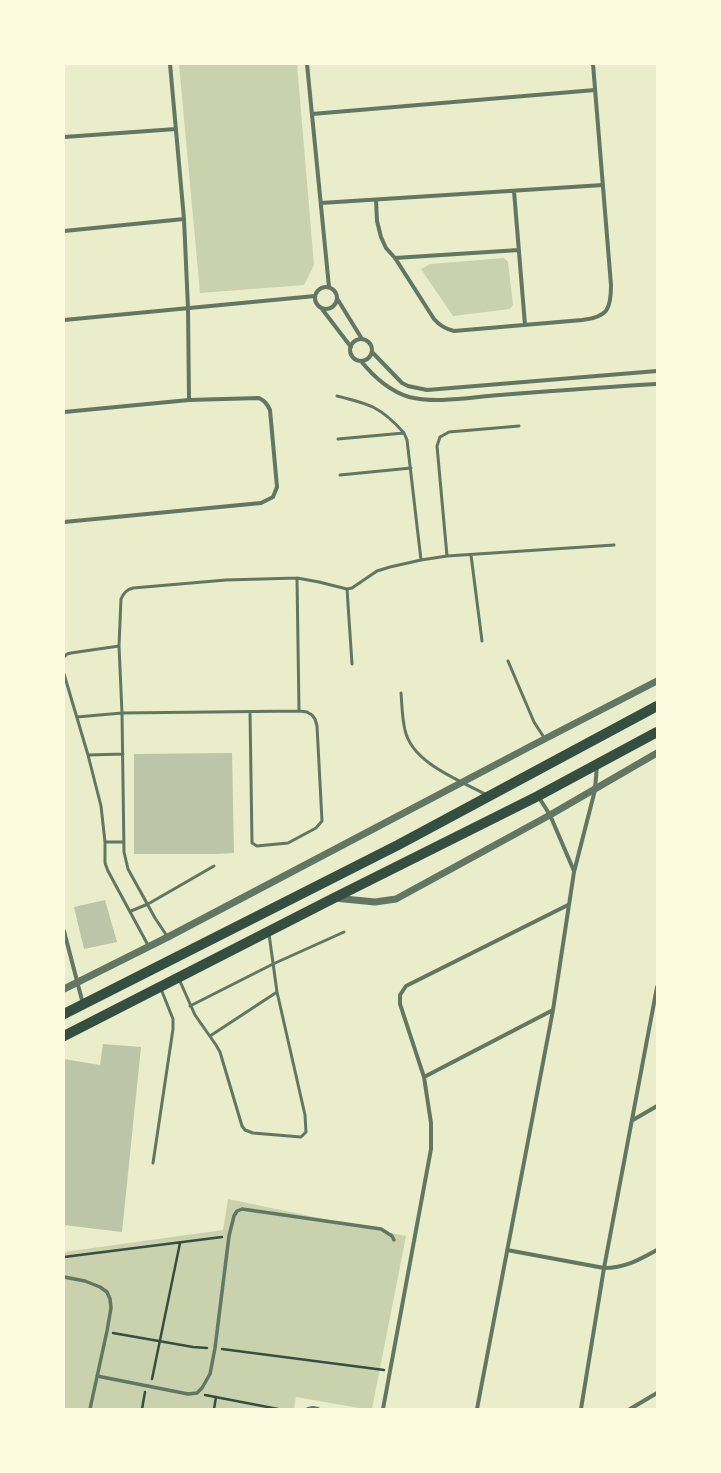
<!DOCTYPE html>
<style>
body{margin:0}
#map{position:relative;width:721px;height:1473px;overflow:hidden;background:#e9edc9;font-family:"Fira Sans",sans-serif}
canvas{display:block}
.frame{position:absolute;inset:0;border:65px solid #fefae0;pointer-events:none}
</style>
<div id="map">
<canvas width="721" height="1473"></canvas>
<div class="frame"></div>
</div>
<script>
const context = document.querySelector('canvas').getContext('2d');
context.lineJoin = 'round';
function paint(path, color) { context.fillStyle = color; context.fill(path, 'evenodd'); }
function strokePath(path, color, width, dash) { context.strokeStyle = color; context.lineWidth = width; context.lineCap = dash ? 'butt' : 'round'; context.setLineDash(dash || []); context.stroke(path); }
paint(new Path2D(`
 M 179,64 L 297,64 L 314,265 L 304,285 L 200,293 Z
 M 504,258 L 508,262 L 513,305 L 510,309 L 453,316 L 421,269 L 430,264 Z
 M 228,1199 L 406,1236 L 372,1409 L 365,1409 L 296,1397 L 294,1409 L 64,1409 L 64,1252 L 223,1230 Z`), '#cad2ad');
paint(new Path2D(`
 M 232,753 L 234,853 L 216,854 L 134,854 L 134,754 Z
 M 105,900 L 117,942 L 84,949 L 74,907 Z
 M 103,1044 L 141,1047 L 122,1232 L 64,1225 L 64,1059 L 100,1065 Z`), '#bcc5a7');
strokePath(new Path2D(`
 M 64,1257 L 222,1237
 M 113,1333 L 193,1347 L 207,1348
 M 222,1349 L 384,1370
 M 152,1379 L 180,1243
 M 205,1395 L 278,1409
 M 142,1409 L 145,1392
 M 214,1409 L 216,1397`), '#344e41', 2.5);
strokePath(new Path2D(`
 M 337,396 C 370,404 381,407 404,433
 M 340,475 L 411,468
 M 471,555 L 482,641
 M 447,556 L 437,446 L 440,437 L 449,432 L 519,426
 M 421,560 L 447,556 L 614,545
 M 297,578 L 319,582 L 347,589 L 352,588 L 377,571 L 390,567 L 421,560 L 407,440 L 404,433 L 338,439
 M 347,589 L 352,664
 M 64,657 L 67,654 L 71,653 L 119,646
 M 508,661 L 534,722 L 545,739
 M 64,674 L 88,755 L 101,806 L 105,842 L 105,863 L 108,871 L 149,947
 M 401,693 C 402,705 402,718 405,730 C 412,763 459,780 487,795
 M 77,717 L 122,713 L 299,711 L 307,712 L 312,715 L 315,719 L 317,726 L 322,821 L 316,828 L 288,843 L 257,846 L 252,843 L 250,712
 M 88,755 L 123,754
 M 105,842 L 123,842
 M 131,911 L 148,904 L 214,866
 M 167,936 L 155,918 L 128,869 L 124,852 L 122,713 L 119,646 L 121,599 C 124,593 126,590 133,588 L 226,580 L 297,578 L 299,711
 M 179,979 L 195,1015 L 216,1045 L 220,1052 L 242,1126 L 245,1130 L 253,1133 L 301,1137 L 306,1132 L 305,1115 L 277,992 L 269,934
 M 190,1006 L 273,964 L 344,932
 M 210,1036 L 277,992
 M 153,1163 L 173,1029 L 173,1019 L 161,989`), '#617663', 3);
strokePath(new Path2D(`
 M 64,1277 L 85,1281 L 100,1287 L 107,1292 L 110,1299 L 111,1308 L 107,1331 L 90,1409
 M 97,1376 L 188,1394 L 197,1393 L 202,1388 L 210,1374 L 215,1348 L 229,1236 L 234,1216 L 237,1211 L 242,1209 L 381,1229 L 392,1236 L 394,1240`), '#617663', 3.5);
strokePath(new Path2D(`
 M 170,64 L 184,219 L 188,308 L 189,400
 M 307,64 L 329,287
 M 312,114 L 595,90
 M 64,137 L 176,129
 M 514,191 L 525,325
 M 376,200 L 377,221 L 381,237 L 386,248 L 395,258 L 434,319 C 440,326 445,329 454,331 L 582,320 C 608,317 611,309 611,285 L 593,64
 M 321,203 L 603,185
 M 64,231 L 184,219
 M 395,258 L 519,250
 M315 298a11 11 0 1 1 22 0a11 11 0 1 1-22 0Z
 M 338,300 L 362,339
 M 322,309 L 351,347
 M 64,320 L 315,296
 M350 350a11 11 0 1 1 22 0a11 11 0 1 1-22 0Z
 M 372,352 L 402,383 L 408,386 L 427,390 L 657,371
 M 361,361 C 373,376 390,391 409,397 C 436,404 472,397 500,395 C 552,391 604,387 657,384
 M 64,412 L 189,400 L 259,398 C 265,401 267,404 270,410 L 277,487 L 273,497 L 261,503 L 64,522
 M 538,796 L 550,815 L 574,871
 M 64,931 L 83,1004
 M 424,1077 L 553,1010
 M 633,1120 L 657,1106
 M 507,1250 L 604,1268 C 625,1268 639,1260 657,1250
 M 308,1409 L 313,1408 L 318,1409
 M 383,1409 L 431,1149 L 431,1123 L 424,1077 L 400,1004 L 400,995 L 406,986 L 568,905
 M 477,1409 L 553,1010 L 574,872 L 595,790 L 597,765
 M 581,1409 L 604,1268 L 657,987
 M 630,1409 L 657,1393`), '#617663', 4);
strokePath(new Path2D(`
 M 334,898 L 375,902 L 396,899 L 550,815 L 657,753
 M 64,989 L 168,937 L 533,745 L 657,681`), '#617663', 7);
strokePath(new Path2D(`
 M 64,1014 L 398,845 L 657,706
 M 64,1036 L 334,898 L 538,796 L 657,732`), '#344e41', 10);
</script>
